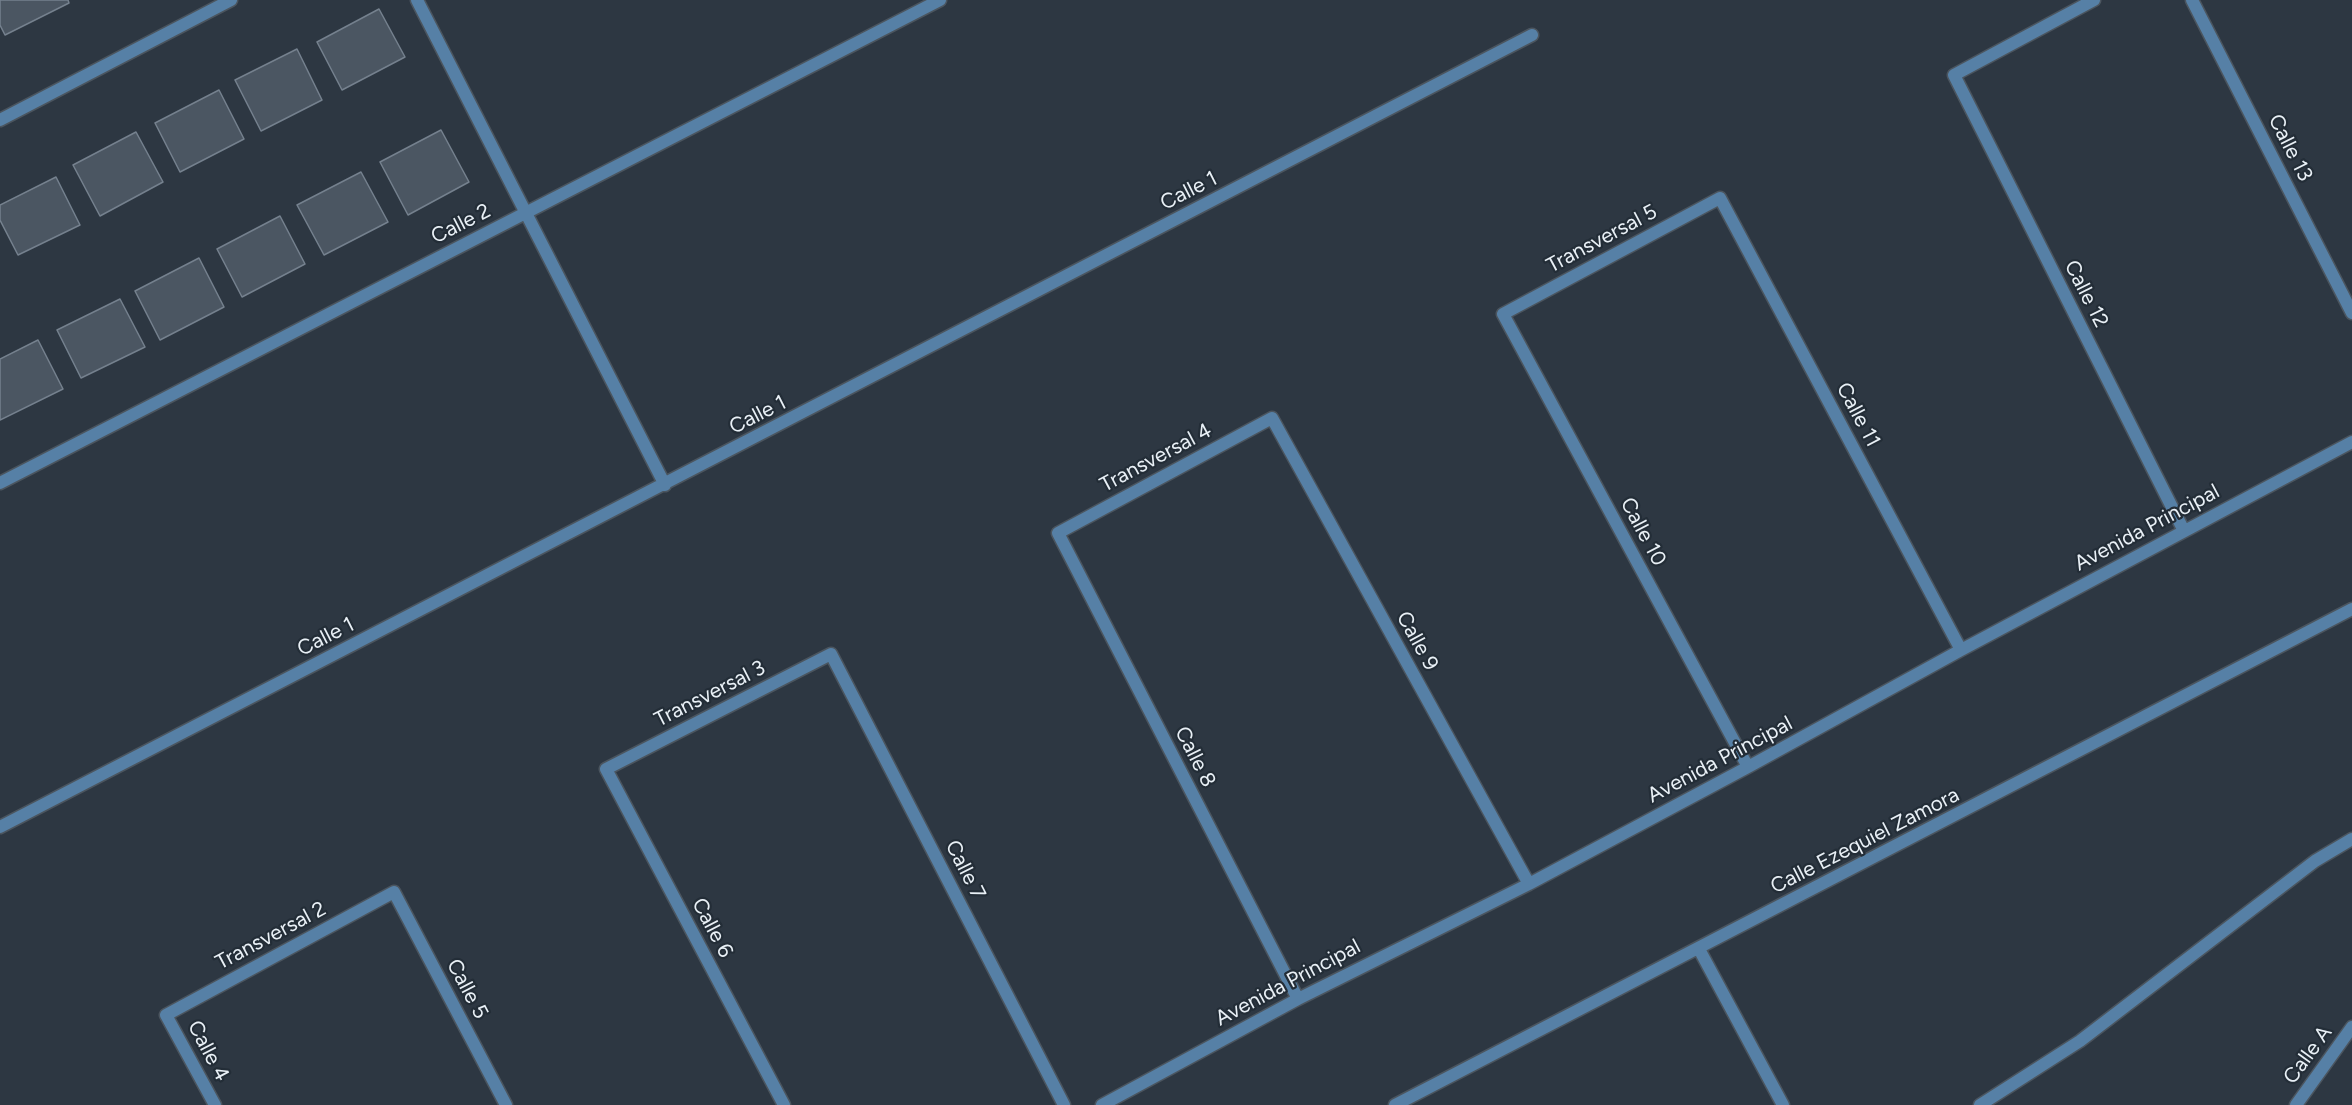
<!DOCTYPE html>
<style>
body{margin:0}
canvas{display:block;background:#2d3742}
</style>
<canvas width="2352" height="1105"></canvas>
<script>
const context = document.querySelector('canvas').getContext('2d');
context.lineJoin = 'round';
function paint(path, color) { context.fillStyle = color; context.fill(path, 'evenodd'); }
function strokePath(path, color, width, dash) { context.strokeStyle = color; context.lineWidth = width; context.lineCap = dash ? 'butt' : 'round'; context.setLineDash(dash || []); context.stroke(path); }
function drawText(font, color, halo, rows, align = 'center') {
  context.font = font + ' Figtree,sans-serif'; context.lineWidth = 4.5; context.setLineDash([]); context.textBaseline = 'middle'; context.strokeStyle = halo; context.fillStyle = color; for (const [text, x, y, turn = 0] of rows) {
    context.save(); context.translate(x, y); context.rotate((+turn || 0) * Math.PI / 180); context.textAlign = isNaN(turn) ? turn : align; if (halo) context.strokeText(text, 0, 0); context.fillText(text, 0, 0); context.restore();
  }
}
const building = new Path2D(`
 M 0,0 L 68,0 L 69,3 L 5,35 L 0,25 Z
 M 379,9 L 405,57 L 342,90 L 317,42 Z
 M 297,49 L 322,100 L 261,131 L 235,80 Z
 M 219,90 L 244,139 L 180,172 L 155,123 Z
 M 441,130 L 469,182 L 408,215 L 380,162 Z
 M 136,132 L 163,182 L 100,216 L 73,165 Z
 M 361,172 L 388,222 L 324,255 L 297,205 Z
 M 56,177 L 80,225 L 18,255 L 0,220 L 0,205 Z
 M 280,216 L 305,264 L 242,297 L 217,249 Z
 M 199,258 L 224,307 L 160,340 L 135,291 Z
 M 120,299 L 145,347 L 81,378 L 57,330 Z
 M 38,340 L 63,389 L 0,420 L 0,359 Z`);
paint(building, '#4b5662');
strokePath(building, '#75818e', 1.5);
const minor = new Path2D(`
 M 417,0 L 665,485
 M 2094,0 L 1954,75 L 2184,531
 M 2192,0 L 2352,313
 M 0,120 L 231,0
 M 0,483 L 940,0
 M 1748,767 L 1503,314 L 1720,198 L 1961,650
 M 0,827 L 1532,35
 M 1699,949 L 1783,1105
 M 1298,999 L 1058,533 L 1272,418 L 1529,884
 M 215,1105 L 166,1015 L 394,892 L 506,1105
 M 784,1105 L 606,769 L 831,654 L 1064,1105
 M 1102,1105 L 1298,999 L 1529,884 L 1748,767 L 1961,650 L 2352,442
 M 1395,1105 L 2352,609
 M 1980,1105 L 2080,1041 L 2315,861 L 2352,839
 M 2296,1105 L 2352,1027`);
strokePath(minor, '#4b555f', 15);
strokePath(minor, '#5680a6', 12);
drawText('21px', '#e9f0f6', '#232d37', [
 ["Calle 13",2290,148,63],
 ["Calle 1",1189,191,-27],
 ["Calle 2",461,224,-27],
 ["Transversal 5",1602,239,-28],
 ["Calle 12",2086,294,63],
 ["Calle 1",758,415,-27],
 ["Calle 11",1858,415,62],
 ["Transversal 4",1156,458,-28],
 ["Avenida Principal",2147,528,-28],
 ["Calle 10",1643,532,62],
 ["Calle 1",326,637,-27],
 ["Calle 9",1417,641,61],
 ["Transversal 3",710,694,-27],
 ["Calle 8",1195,757,63],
 ["Avenida Principal",1720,760,-28],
 ["Calle Ezequiel Zamora",1865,841,-27],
 ["Calle 7",965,870,63],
 ["Calle 6",712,928,62],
 ["Transversal 2",271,936,-28],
 ["Avenida Principal",1288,983,-28],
 ["Calle 5",467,989,62],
 ["Calle 4",208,1051,62],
 ["Calle A",2308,1055,-54]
]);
</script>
